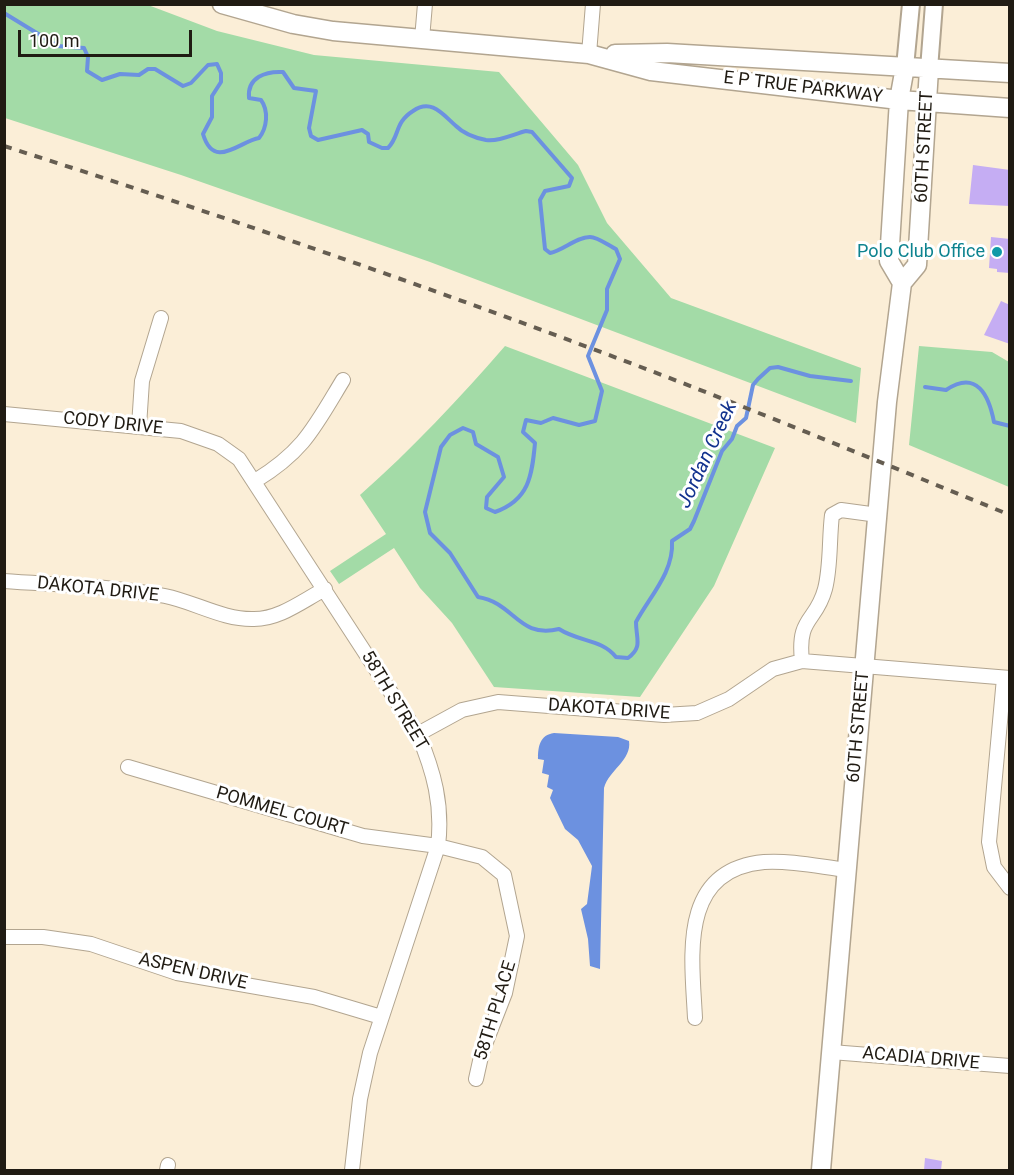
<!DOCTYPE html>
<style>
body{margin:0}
#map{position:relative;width:1014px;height:1175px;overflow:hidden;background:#fbeed7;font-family:Roboto,sans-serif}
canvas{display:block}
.frame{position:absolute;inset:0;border:6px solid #201b13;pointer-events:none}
.scale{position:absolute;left:18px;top:30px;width:174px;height:27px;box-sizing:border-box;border:3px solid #201b13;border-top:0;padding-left:8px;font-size:18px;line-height:21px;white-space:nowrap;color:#201b13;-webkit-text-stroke:4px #fff;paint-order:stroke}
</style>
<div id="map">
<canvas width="1014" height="1175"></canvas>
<div class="frame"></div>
<div class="scale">100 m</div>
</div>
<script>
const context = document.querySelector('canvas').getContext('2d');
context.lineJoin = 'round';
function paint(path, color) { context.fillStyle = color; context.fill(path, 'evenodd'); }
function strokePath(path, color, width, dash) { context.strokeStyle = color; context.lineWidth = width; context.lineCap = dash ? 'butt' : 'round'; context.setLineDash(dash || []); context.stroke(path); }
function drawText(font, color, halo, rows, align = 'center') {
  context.font = font + ' Roboto,sans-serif'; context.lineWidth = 6; context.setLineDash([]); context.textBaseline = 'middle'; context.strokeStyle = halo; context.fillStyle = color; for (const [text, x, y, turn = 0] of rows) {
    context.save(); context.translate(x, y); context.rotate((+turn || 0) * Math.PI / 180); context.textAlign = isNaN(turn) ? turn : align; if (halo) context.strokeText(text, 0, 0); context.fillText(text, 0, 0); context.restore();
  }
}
paint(new Path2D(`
 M 5,4 L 148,5 L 217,31 L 314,55 L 499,72 L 578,165 L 607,223 L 671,298 L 861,368 L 856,423 L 430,262 L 181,175 L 5,118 Z
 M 505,346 L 775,448 L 714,586 L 640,697 L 494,687 L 452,623 L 420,588 L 394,548 L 339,584 L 330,571 L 386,534 L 360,495 C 412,449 460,398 505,346 Z
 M 919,346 L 992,352 L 1009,362 L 1009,487 L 909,445 Z`), '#a3dba7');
paint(new Path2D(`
 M 554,733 L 618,737 L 629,741 C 632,760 609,770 604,788 L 600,969 L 590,966 L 588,939 L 581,909 L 587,904 L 592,866 L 578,840 L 565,829 L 550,798 L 553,790 L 547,787 L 549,775 L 542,773 L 544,760 L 538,759 C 538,746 540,735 554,733 Z`), '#6c91e0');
strokePath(new Path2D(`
 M 4,13 L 58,46 L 84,48 L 88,57 L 87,71 L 102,80 L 120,74 L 139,75 L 148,69 L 155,69 L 183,86 L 191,83 L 208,65 L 217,64 L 221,73 L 221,82 L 212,96 L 212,117 L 203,134 C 214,171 240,141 259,138 C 267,128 269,111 261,100 L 249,98 C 247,77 266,71 283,72 L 294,88 L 316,91 L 309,128 L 311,136 L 318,140 L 362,130 L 368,134 L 369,142 L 382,148 L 388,148 C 400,136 394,123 413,111 C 432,98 443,115 456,126 C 463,133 476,138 486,140 C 498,142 514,134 526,131 L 532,132 L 572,178 L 569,186 L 545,191 L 540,200 L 545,249 L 550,253 C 564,250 576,237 590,237 C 598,237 609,246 616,249 L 620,259 L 607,289 L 607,310 L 588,356 L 602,391 L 595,421 L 579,425 L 553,418 L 541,423 L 526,420 L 523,432 L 535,443 C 532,476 529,500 495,512 L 486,508 L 487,497 L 504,477 L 498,457 L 476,444 L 473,432 L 463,428 L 450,435 L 441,447 L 425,512 L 430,533 L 450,553 L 478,597 C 515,603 518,639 559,629 C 579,642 602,639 616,657 L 628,658 C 643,647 636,639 636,622 C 650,596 674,572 672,541 L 690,529 L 694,521 L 722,451 L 732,439 L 737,426 L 746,418 L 753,385 L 758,379 L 770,368 L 778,367 L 810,376 L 851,381
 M 925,387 L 946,390 C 977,369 989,396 994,422 L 1010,426`), '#6c91e0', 4);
paint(new Path2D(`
 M 973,165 L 1010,170 L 1010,206 L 969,204 Z
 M 991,237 L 1010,239 L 1010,273 L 997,272 L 997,269 L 989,268 Z
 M 1001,301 L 1010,305 L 1010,344 L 984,335 Z
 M 925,1158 L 942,1161 L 941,1170 L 924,1170 Z`), '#c5adf3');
const minor = new Path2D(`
 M 422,39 L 425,4
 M 589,54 L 593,4
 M 4,414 L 181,431 L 218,444 L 239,459 L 418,734 C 434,772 443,805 438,846 L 370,1053 L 360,1099 L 352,1170
 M 139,426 L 142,381 L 161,318
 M 255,481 C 304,451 314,428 343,380
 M 4,581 C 58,585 113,586 165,596 C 195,602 223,620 254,619 C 280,619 302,601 325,589
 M 802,661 C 797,616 816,623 825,589 C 831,566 829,539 832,515 L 841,510 L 878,515
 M 1004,678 L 989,842 L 994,867 L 1010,888
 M 418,734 L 462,710 L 498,702 L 664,715 L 697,713 L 729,699 L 773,669 L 802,661 L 1010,678
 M 128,767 L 363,836 L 438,846 L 482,857 L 504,875 L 517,936 L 505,993 L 482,1052 L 476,1079
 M 4,937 L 43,937 L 91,944 L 177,973 L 314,997 L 381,1017
 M 695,1018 C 692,957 678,870 764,862 C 791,860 821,867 847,870
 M 831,1052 L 1010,1066
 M 167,1170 L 168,1165`);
const tertiary = new Path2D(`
 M 905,67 L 911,4
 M 929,69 L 934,4`);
const secondary = new Path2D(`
 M 222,4 L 293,24 L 333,31 L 589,54 L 651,71 L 899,100 L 1010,108
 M 615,54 L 667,53 L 1010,73
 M 902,283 L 889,261 L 899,100 L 905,67
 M 821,1170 L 887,402 L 902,283 L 917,265 L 929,69`);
strokePath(minor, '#b2a590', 16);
strokePath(tertiary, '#b2a590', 20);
strokePath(secondary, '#b2a590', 21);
strokePath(minor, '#fff', 14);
strokePath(tertiary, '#fff', 16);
strokePath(secondary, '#fff', 18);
strokePath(new Path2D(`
 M 4,146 C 196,207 386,272 574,342 C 721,396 865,456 1010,515`), '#655d51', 4, [8, 8]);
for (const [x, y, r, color] of [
 [997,252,6,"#0f9aa8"]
]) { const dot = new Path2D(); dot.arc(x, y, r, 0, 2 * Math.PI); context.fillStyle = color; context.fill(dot); strokePath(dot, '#fff', 2); }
drawText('18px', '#201b13', '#fff', [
 ["E P TRUE PARKWAY",803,88,7],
 ["60TH STREET",925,147,-87],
 ["CODY DRIVE",113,424,6],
 ["DAKOTA DRIVE",98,590,6],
 ["58TH STREET",394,701,59],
 ["DAKOTA DRIVE",609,710,4],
 ["60TH STREET",859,727,-85],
 ["POMMEL COURT",282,812,16],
 ["ASPEN DRIVE",193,972,13],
 ["58TH PLACE",496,1011,-73],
 ["ACADIA DRIVE",921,1059,5]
]);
drawText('18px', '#0d838f', '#fff', [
 ["Polo Club Office",985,252]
], 'right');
drawText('italic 20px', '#13338f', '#fff', [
 ["Jordan Creek",708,455,-65]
]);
</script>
